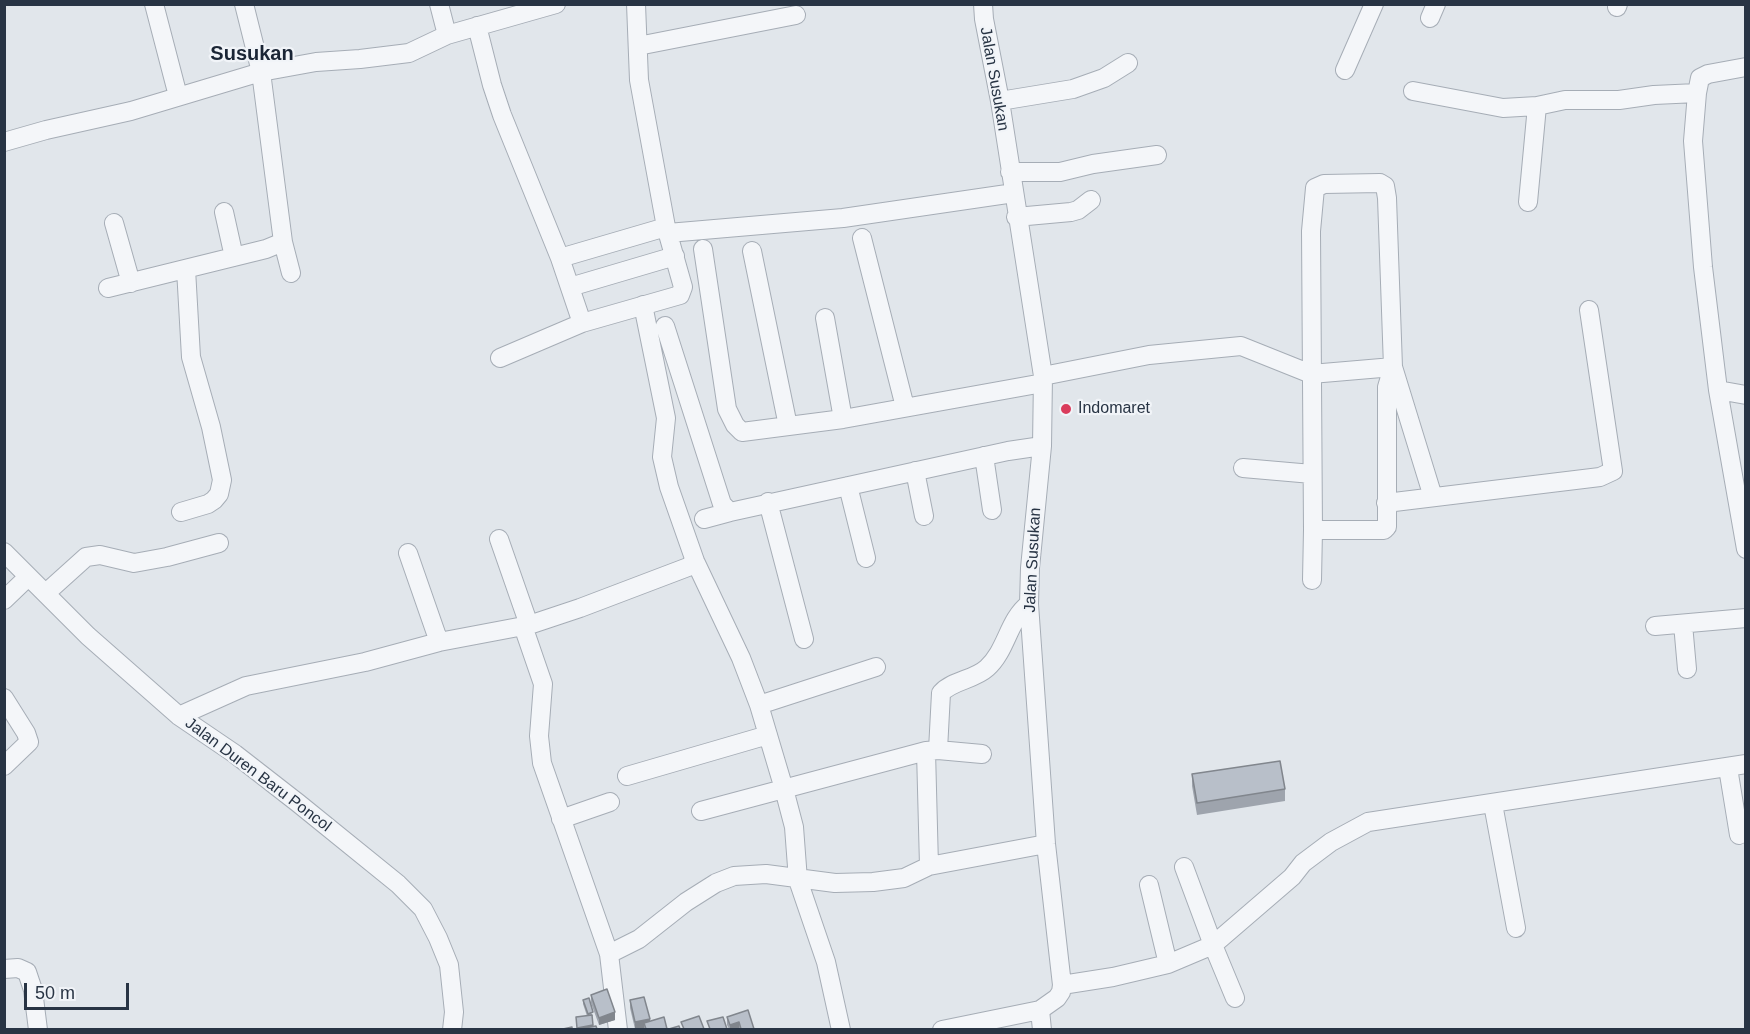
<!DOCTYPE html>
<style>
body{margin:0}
#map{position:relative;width:1750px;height:1034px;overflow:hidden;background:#e1e6eb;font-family:Arial,sans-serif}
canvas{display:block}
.frame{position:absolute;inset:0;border:6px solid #283444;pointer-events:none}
.scale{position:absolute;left:24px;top:983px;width:105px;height:27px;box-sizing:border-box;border:3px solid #283444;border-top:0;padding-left:8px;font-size:18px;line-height:21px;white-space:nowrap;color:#283444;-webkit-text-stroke:4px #f1f4f8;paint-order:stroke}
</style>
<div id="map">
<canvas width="1750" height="1034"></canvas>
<div class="frame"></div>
<div class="scale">50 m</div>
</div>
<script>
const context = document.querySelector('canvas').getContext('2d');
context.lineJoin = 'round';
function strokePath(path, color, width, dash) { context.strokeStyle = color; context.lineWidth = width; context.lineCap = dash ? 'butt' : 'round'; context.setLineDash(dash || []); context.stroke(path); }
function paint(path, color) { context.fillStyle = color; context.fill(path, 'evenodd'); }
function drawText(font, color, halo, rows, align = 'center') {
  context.font = font + ' Arial,sans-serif'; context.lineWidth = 4.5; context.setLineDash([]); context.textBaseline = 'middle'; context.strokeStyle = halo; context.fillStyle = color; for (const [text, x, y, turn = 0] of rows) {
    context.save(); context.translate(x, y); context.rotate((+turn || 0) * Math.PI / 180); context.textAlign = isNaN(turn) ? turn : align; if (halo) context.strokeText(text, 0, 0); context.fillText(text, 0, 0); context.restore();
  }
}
const minor = new Path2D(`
 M 154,4 L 178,96
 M 244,4 L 261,72 L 283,242 L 291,273
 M 439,4 L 447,35
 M 1617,7 L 1618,4
 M 1430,18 L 1436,4
 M 477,26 L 492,85 L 502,115 L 560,258 L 582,323
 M 638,46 L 796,15
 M 1746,67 L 1708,74 L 1700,78 L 1697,93 L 1693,141 L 1703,267 L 1718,390 L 1746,549
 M 1345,70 L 1374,4
 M 1413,91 L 1503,108 L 1537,106 L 1565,100 L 1619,100 L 1654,95 L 1697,93
 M 1000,101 L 1073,89 L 1104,78 L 1128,63
 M 4,142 L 46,130 L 131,111 L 261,72 L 316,62 L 360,59 L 409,53 L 447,35 L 556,4
 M 1010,172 L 1060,172 L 1093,164 L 1157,155
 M 1528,202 L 1537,106
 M 224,212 L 234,257
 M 1016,217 L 1071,212 L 1078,210 L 1091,200
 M 114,223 L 131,283
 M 668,233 L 843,218 L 1014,193
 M 862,238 L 905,407
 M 703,249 L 727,409 L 735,425 L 742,432 L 843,419 L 1043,383
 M 752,251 L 788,426
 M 560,258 L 666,227
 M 570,287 L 675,256
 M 108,288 L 266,249 L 283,242
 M 643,305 L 666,418 L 662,457 L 669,487 L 695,561 L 741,658 L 759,705 L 784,789 L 794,827 L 798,880 L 826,962 L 841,1030
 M 825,318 L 843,419
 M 665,326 L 722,504 L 730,512 L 1008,451 L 1042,446
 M 500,358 L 582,323 L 680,295 L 683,287 L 666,227 L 639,80 L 636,4
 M 1393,367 L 1387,387 L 1387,527 L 1384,530 L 1313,530 L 1311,231 L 1315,188 L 1324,184 L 1380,183 L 1385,186 L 1387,198 L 1393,367 L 1433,497
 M 1043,376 L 1149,355 L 1241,346 L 1311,374 L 1393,367
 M 1718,390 L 1746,395
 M 984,456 L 992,510
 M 1243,468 L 1312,474
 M 915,471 L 924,516
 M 848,486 L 866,558
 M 768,502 L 804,639
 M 1386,503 L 1600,477 L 1613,471 L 1589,310
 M 181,512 L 208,504 L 214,500 L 219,494 L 222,480 L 211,427 L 191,357 L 186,269
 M 704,519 L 730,512
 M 499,539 L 529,625
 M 4,552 L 88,636 L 179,716 L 235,754 L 298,803 L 398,884 L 423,909 L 438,938 L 449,965 L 454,1012 L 452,1030
 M 408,553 L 439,642
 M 1312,580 L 1313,530
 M 46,593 L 86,557 L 100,555 L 134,563 L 167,557 L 219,543
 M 4,600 L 28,577
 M 1683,624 L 1687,669
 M 523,626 L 543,684 L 539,736 L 542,763 L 609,954 L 618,1030
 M 1655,626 L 1746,618
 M 4,698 L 26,733 L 29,742 L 4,766
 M 759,705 L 876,667
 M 179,716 L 246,686 L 365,662 L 439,642 L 529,625 L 580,608 L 688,567 L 695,561
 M 938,750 L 941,693 C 953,680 974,680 987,668 C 1007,650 1008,620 1029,604
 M 926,751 L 929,866
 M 1728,768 L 1739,835
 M 627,776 L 768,735
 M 1493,804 L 1516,928
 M 701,811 L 926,751 L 938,750 L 982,754
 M 561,819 L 610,802
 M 1184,867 L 1213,945 L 1235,998
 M 1149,885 L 1168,964
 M 609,954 L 639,939 L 686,902 L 716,883 L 734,876 L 766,874 L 835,883 L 873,882 L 904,878 L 929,866 L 1046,844
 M 4,969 L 18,968 L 27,972 L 33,990 L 38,1030
 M 1062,985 L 1113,977 L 1168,964 L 1213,945 L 1292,877 L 1303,863 L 1331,842 L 1368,822 L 1746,764
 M 1040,1010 L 1042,1030
 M 942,1030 L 1040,1010 L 1057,998 L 1061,992 L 1062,985 L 1046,844 L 1029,604 L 1030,568 L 1042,446 L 1043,376 L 1000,101 L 984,19 L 983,4`);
strokePath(minor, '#a6adb6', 20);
strokePath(minor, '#f4f6f9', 18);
paint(new Path2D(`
 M 1192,774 L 1285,789 L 1285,801 L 1197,815 L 1192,786 Z
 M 591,995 L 615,1020 L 599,1025 L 591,1003 Z
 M 583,1000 L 593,1016 L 592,1016 L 593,1027 L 577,1029 L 576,1017 L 587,1016 L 583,1004 Z
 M 630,1000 L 650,1021 L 667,1029 L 644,1029 L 644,1028 L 635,1029 L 630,1008 Z
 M 727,1017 L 754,1029 L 729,1029 L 727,1025 Z`), '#9ea4ad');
paint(new Path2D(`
 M 615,1012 L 615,1020 L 599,1025 L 599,1018 Z
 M 650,1019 L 650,1027 L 644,1023 L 644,1028 L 635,1029 L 635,1022 Z
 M 739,1022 L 739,1029 L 730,1029 L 730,1025 Z`), '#81868d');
const building = new Path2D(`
 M 1280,761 L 1285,789 L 1197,803 L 1192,774 Z
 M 607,989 L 615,1012 L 599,1018 L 591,995 Z
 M 644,997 L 650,1019 L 635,1022 L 630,1000 Z
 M 589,998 L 593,1012 L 588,1014 L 583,1000 Z
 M 748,1010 L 754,1029 L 741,1029 L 739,1022 L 730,1025 L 727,1017 Z
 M 592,1015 L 593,1025 L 577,1028 L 576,1017 Z
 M 699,1016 L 704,1029 L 684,1029 L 681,1022 Z
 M 664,1017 L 667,1029 L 646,1029 L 644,1023 Z
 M 723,1017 L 727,1029 L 710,1029 L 707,1021 Z
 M 596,1026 L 597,1029 L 579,1029 Z
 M 679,1026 L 680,1029 L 669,1029 Z
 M 572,1027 L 572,1029 L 563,1029 Z`);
paint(building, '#b8bfc9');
strokePath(building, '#81868d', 1.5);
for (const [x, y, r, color] of [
 [1066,409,6,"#da3c5c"]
]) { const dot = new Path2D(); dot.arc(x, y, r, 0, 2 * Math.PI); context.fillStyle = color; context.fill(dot); strokePath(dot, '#f1f4f8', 2); }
drawText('16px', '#283444', '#f1f4f8', [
 ["Jalan Susukan",994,79,80],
 ["Jalan Susukan",1033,560,-87],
 ["Jalan Duren Baru Poncol",258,775,37]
]);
drawText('16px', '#283444', '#f1f4f8', [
 ["Indomaret",1078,409]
], 'left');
drawText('bold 20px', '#1a2535', '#f1f4f8', [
 ["Susukan",252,54]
]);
</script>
